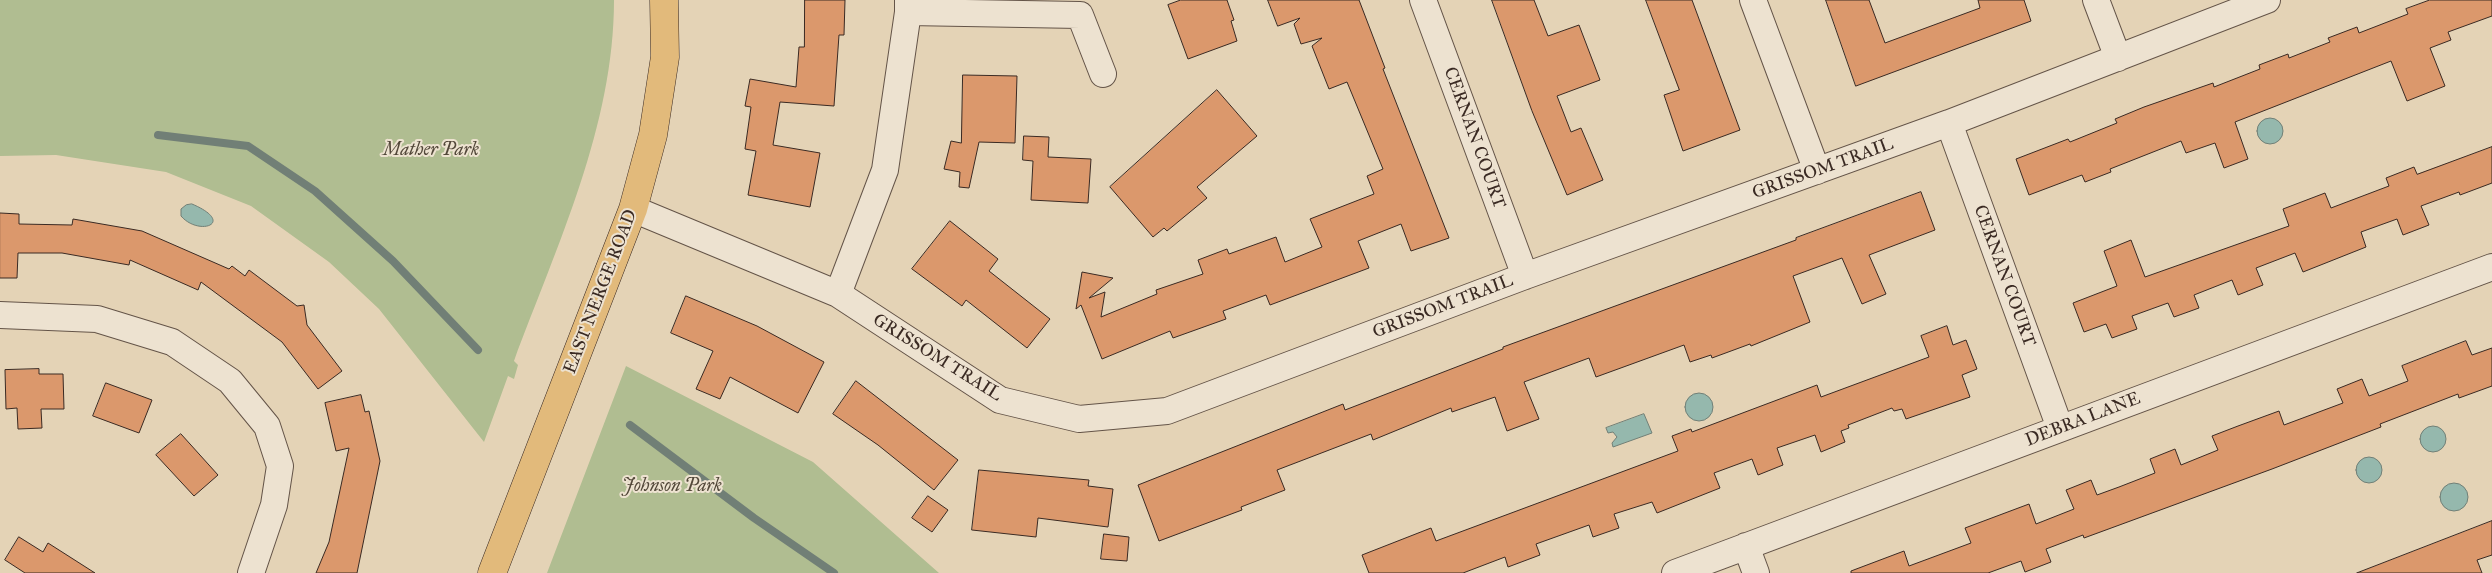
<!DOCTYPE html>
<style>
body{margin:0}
canvas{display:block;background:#e4d3b6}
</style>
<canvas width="2492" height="573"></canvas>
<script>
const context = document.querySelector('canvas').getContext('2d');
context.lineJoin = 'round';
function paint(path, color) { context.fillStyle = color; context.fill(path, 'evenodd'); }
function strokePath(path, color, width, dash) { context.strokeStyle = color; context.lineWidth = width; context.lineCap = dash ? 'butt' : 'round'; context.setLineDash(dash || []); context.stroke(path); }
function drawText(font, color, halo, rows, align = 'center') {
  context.font = font + ' "IM FELL Great Primer",serif'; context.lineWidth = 4; context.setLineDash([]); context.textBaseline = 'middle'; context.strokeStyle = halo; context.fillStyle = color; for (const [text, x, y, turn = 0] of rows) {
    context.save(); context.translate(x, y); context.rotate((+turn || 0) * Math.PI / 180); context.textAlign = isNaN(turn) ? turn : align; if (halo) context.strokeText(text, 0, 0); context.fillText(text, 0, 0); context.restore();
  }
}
paint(new Path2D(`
 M 0,0 L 614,0 C 614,126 557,245 514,361 L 518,365 L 514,379 L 508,376 L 484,442 L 379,309 L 329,262 L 251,206 L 166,172 L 56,155 L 0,156 Z
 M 626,366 L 813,462 L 939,573 L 547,573 Z`), '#b0bd91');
const water = new Path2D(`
 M2257 131a13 13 0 1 1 26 0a13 13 0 1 1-26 0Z
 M 192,204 C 237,223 199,237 181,216 L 181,209 L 186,205 Z
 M1685 407a14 14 0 1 1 28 0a14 14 0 1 1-28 0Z
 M 1644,414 L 1652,433 L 1613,447 L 1612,443 L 1617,437 L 1613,432 L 1608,433 L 1606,428 Z
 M2420 439a13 13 0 1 1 26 0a13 13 0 1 1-26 0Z
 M2356 470a13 13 0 1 1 26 0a13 13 0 1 1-26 0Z
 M2440 497a14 14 0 1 1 28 0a14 14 0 1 1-28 0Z`);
paint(water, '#95b8ad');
strokePath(water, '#717f76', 1);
strokePath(new Path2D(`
 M 158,135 L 248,146 L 315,191 L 393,261 L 478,350
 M 630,425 L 754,518 L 834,573`), '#717f76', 8);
const building = new Path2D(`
 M 805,0 L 845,0 L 844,35 L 839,35 L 834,106 L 780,102 L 773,145 L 820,153 L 810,207 L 748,195 L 756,151 L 745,149 L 751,107 L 745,106 L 750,79 L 796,87 L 799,47 L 804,47 Z
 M 1181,0 L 1227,0 L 1234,20 L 1231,21 L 1237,41 L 1188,59 L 1168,5 Z
 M 1268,0 L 1359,0 L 1385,68 L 1383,69 L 1449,238 L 1411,251 L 1401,224 L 1358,241 L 1369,268 L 1270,305 L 1266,295 L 1223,311 L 1226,319 L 1173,338 L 1170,331 L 1102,359 L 1081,305 L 1076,309 L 1082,272 L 1113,278 L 1089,298 L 1105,292 L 1101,317 L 1157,294 L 1156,290 L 1203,274 L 1198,260 L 1227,249 L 1229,254 L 1276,237 L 1285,262 L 1322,247 L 1310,219 L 1374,194 L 1367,176 L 1383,169 L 1347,82 L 1329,89 L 1312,46 L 1322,38 L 1301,44 L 1294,24 L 1300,18 L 1278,26 Z
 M 1492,0 L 1534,0 L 1548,36 L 1579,25 L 1600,80 L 1557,96 L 1571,132 L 1581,128 L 1603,180 L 1567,195 L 1532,111 Z
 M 1646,0 L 1692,0 L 1740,130 L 1683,151 L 1664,95 L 1679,90 Z
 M 1826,0 L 1869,0 L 1885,43 L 1980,8 L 1978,0 L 2024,0 L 2031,21 L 1856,86 Z
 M 2430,0 L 2492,0 L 2492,16 L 2448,32 L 2451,40 L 2430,48 L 2445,86 L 2407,101 L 2391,61 L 2235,122 L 2248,159 L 2224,168 L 2215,143 L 2186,153 L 2181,141 L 2110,169 L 2111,172 L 2085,182 L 2082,175 L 2029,195 L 2016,159 L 2068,139 L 2070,142 L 2117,123 L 2115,119 L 2144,107 L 2213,83 L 2214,87 L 2260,69 L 2259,65 L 2288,54 L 2289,58 L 2330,42 L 2328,38 L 2357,27 L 2359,33 L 2408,14 L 2406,9 Z
 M 963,75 L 1017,76 L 1015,143 L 979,142 L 969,188 L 959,187 L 960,172 L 944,169 L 951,141 L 961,143 Z
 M 1217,90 L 1257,136 L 1197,187 L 1207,198 L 1167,231 L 1164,228 L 1153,237 L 1110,187 Z
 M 1024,136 L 1049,137 L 1048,157 L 1091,159 L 1088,203 L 1031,200 L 1033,161 L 1023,160 Z
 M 2492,147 L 2492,183 L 2460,195 L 2459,192 L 2421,206 L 2429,225 L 2403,235 L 2397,219 L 2361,232 L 2366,247 L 2303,272 L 2295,253 L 2256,268 L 2263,285 L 2238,295 L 2232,280 L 2194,295 L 2199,308 L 2174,317 L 2168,303 L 2132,316 L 2137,329 L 2112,338 L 2106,324 L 2084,332 L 2073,303 L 2117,286 L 2104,251 L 2131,240 L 2145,277 L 2289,226 L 2283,209 L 2325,193 L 2331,208 L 2389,186 L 2386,178 L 2414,167 L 2417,174 Z
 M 1921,192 L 1935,230 L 1869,255 L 1886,294 L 1862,304 L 1842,258 L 1793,276 L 1810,322 L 1751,346 L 1750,344 L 1712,358 L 1711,355 L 1690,362 L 1684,345 L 1596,377 L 1589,358 L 1524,382 L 1539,419 L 1507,431 L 1495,397 L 1452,412 L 1451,408 L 1373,440 L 1371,434 L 1277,470 L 1285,490 L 1241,507 L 1242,510 L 1159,541 L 1138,485 L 1343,404 L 1345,410 L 1503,349 L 1503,347 L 1796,240 L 1796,238 Z
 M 0,213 L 19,214 L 19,224 L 72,225 L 73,219 L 142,231 L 229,269 L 232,266 L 245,276 L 249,270 L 297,306 L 304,305 L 307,325 L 342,371 L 318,389 L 282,342 L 201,282 L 198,290 L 130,260 L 129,265 L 62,253 L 18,253 L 17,278 L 0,278 Z
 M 950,221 L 998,259 L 989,271 L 1050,319 L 1027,348 L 966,300 L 962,306 L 912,269 Z
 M 686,296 L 757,326 L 824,362 L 798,413 L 730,377 L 720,399 L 696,389 L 713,351 L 671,333 Z
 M 1947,326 L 1953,345 L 1966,340 L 1977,369 L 1962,375 L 1970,397 L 1906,419 L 1902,409 L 1894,411 L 1892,408 L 1848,425 L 1849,428 L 1841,431 L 1845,442 L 1821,452 L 1815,435 L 1777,448 L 1783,465 L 1758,475 L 1752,459 L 1714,473 L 1720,488 L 1657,513 L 1652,502 L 1614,514 L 1619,528 L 1593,537 L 1589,525 L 1536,544 L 1540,555 L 1508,567 L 1505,557 L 1463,573 L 1369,573 L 1362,555 L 1431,528 L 1436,541 L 1678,451 L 1672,436 L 1691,429 L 1692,432 L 1817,385 L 1821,397 L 1929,357 L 1921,336 Z
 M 2466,341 L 2472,355 L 2492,348 L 2492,386 L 2459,398 L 2458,394 L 2380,424 L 2381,427 L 2272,469 L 2084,538 L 2083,535 L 2046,549 L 2051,562 L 2025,572 L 2021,561 L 1988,573 L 1851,573 L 1851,571 L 1904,551 L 1909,566 L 1971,543 L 1965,528 L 2029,504 L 2036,524 L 2074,509 L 2066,490 L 2091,480 L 2097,495 L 2119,487 L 2155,473 L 2150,459 L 2175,449 L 2181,465 L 2218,450 L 2212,436 L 2238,426 L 2279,411 L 2284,425 L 2343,403 L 2337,389 L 2362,379 L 2369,396 L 2408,381 L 2402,366 Z
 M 39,369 L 39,374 L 63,374 L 64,409 L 41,409 L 42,428 L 18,429 L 17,408 L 6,409 L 5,370 Z
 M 856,381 L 958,460 L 934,490 L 878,445 L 833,414 Z
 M 106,383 L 152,400 L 139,433 L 93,416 Z
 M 361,395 L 365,412 L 369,411 L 380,461 L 357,573 L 316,573 L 329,542 L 349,448 L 336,451 L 325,403 Z
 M 181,434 L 218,475 L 194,496 L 156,455 Z
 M 979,470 L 1089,480 L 1088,486 L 1113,489 L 1108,527 L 1038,518 L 1036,537 L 972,530 Z
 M 928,496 L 948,510 L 932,532 L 912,518 Z
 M 2492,521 L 2492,555 L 2477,560 L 2482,573 L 2357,573 Z
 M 1104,534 L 1129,537 L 1127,561 L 1101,559 Z
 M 19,537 L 43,552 L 48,543 L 95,573 L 25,573 L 5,560 Z`);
paint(building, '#db986c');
strokePath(building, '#3a2a23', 1);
const minor = new Path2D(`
 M 1423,0 L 1525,276
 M 1753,0 L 1817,171
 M 2096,0 L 2118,58
 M 908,12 L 1080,15 L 1103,74
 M 1949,123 L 2060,428
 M 633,209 L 838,294 L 1000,400 L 1079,419 L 1167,411 L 1525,276 L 1949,123 L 2267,0
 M 838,294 L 885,170 L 908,12 L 908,0
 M 0,315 L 97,319 L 172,342 L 230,381 L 267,426 L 280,466 L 274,505 L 251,573
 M 1746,546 L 1756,573
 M 1675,573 L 2492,267`);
const major = new Path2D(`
 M 492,573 L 633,209 L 653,135 L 665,57 L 664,0`);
strokePath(minor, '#645448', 28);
strokePath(major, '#3a2a23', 29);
strokePath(minor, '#ede2d0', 26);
strokePath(major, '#e2ba7b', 28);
drawText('18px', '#3a2a23', '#ede2d0', [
 ["CERNAN COURT",1474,138,70],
 ["GRISSOM TRAIL",1823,169,-20],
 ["CERNAN COURT",2004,276,70],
 ["EAST NERGE ROAD",601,292,-69],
 ["GRISSOM TRAIL",1443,307,-21],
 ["GRISSOM TRAIL",937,358,32],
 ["DEBRA LANE",2083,420,-21]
]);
drawText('italic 18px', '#524739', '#ede2d0', [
 ["Mather Park",431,151],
 ["Johnson Park",672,487]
]);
</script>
